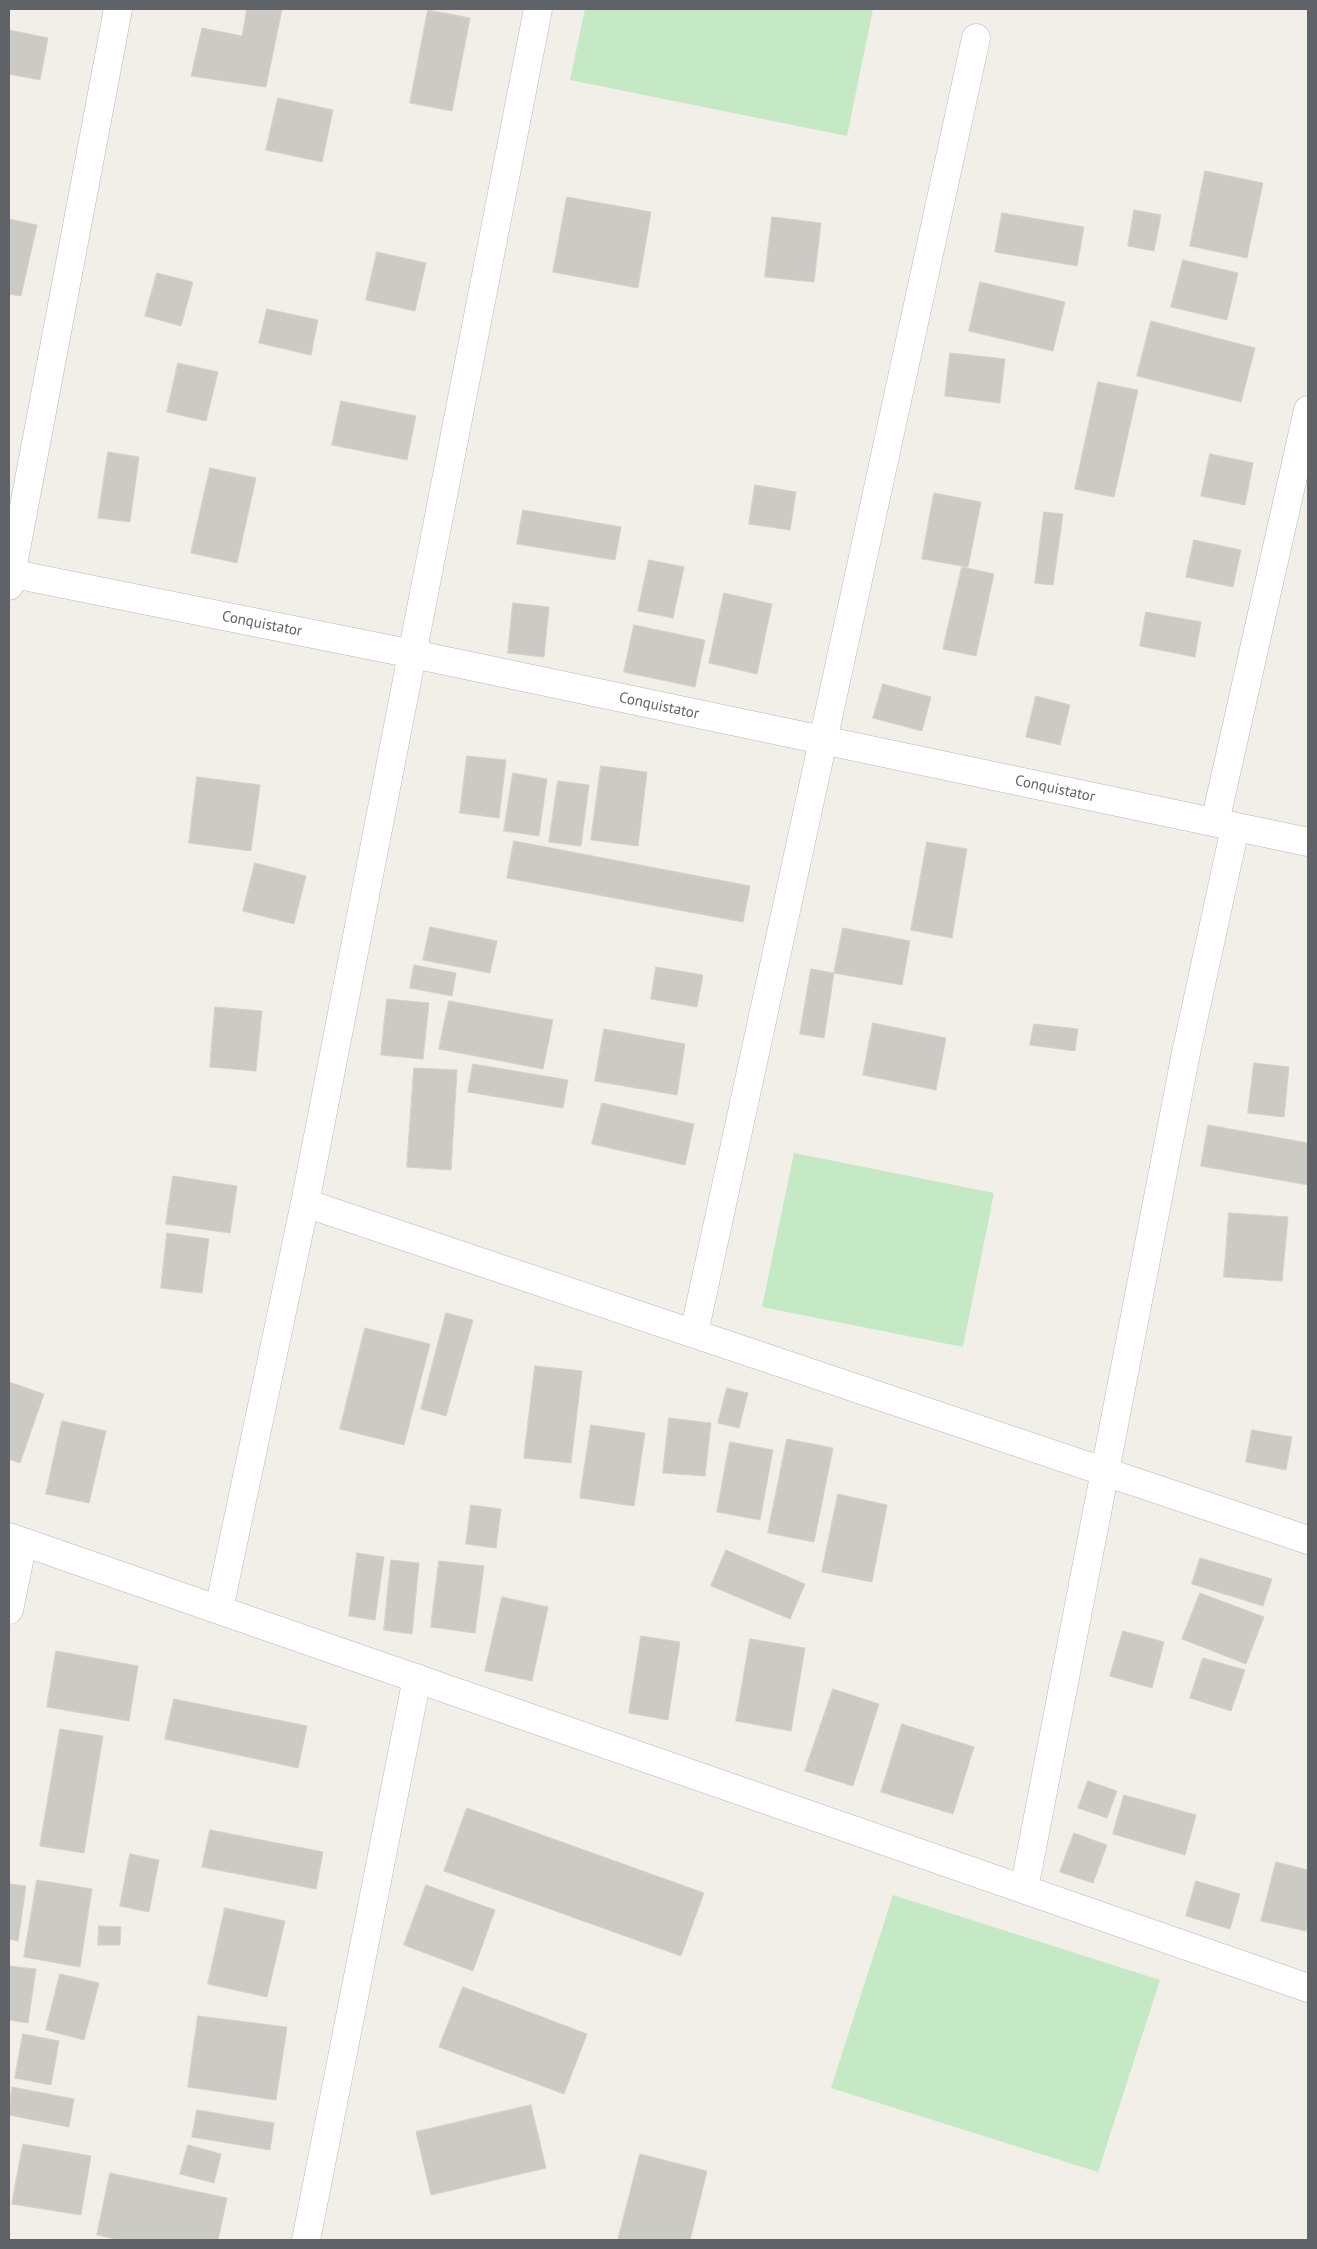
<!DOCTYPE html>
<style>
body{margin:0}
#map{position:relative;width:1317px;height:2249px;overflow:hidden;background:#f1efe8;font-family:"PT Sans",sans-serif}
canvas{display:block}
.frame{position:absolute;inset:0;border:10px solid #5f6368;pointer-events:none}
</style>
<div id="map">
<canvas width="1317" height="2249"></canvas>
<div class="frame"></div>
</div>
<script>
const context = document.querySelector('canvas').getContext('2d');
context.lineJoin = 'round';
function paint(path, color) { context.fillStyle = color; context.fill(path, 'evenodd'); }
function strokePath(path, color, width, dash) { context.strokeStyle = color; context.lineWidth = width; context.lineCap = dash ? 'butt' : 'round'; context.setLineDash(dash || []); context.stroke(path); }
function drawText(font, color, halo, rows, align = 'center') {
  context.font = font + ' "PT Sans",sans-serif'; context.lineWidth = 4.5; context.setLineDash([]); context.textBaseline = 'middle'; context.strokeStyle = halo; context.fillStyle = color; for (const [text, x, y, turn = 0] of rows) {
    context.save(); context.translate(x, y); context.rotate((+turn || 0) * Math.PI / 180); context.textAlign = isNaN(turn) ? turn : align; if (halo) context.strokeText(text, 0, 0); context.fillText(text, 0, 0); context.restore();
  }
}
paint(new Path2D(`
 M 585,9 L 873,9 L 847,136 L 570,80 Z
 M 794,1153 L 994,1193 L 963,1347 L 762,1307 Z
 M 893,1895 L 1160,1980 L 1098,2172 L 831,2088 Z`), '#c5e8c5');
const building = new Path2D(`
 M 247,9 L 282,9 L 266,87 L 191,76 L 202,28 L 242,36 Z
 M 428,10 L 470,18 L 452,111 L 410,103 Z
 M 9,30 L 48,38 L 40,80 L 9,74 Z
 M 278,98 L 333,110 L 322,162 L 266,150 Z
 M 1205,171 L 1263,183 L 1247,258 L 1190,246 Z
 M 567,197 L 651,212 L 638,288 L 553,272 Z
 M 1134,210 L 1161,215 L 1154,251 L 1128,246 Z
 M 1002,213 L 1084,227 L 1077,266 L 995,252 Z
 M 772,217 L 821,223 L 814,282 L 765,277 Z
 M 9,219 L 37,225 L 21,296 L 9,294 Z
 M 377,252 L 426,263 L 415,311 L 366,300 Z
 M 1183,260 L 1238,273 L 1227,320 L 1171,307 Z
 M 157,273 L 193,282 L 181,326 L 145,316 Z
 M 980,282 L 1065,302 L 1053,351 L 969,331 Z
 M 267,309 L 318,320 L 311,355 L 259,343 Z
 M 1151,321 L 1255,348 L 1241,402 L 1137,376 Z
 M 950,353 L 1005,359 L 1000,403 L 945,396 Z
 M 178,363 L 218,372 L 206,421 L 167,412 Z
 M 1098,382 L 1138,390 L 1114,497 L 1075,489 Z
 M 341,401 L 416,416 L 407,460 L 332,445 Z
 M 108,452 L 139,457 L 130,522 L 98,518 Z
 M 1210,454 L 1253,463 L 1245,505 L 1201,496 Z
 M 210,468 L 256,478 L 237,563 L 191,553 Z
 M 755,485 L 796,492 L 790,530 L 749,524 Z
 M 934,493 L 981,502 L 968,567 L 922,559 Z
 M 523,510 L 621,527 L 615,560 L 517,544 Z
 M 1044,512 L 1063,514 L 1053,585 L 1035,583 Z
 M 1194,540 L 1241,550 L 1233,587 L 1186,577 Z
 M 649,560 L 684,567 L 673,618 L 638,611 Z
 M 962,567 L 994,574 L 976,656 L 943,649 Z
 M 724,593 L 772,604 L 757,674 L 709,663 Z
 M 513,603 L 549,607 L 544,657 L 508,653 Z
 M 1146,612 L 1201,622 L 1195,657 L 1140,646 Z
 M 634,625 L 705,640 L 695,687 L 624,672 Z
 M 883,684 L 931,697 L 922,731 L 873,718 Z
 M 1036,696 L 1070,705 L 1060,745 L 1026,737 Z
 M 467,756 L 506,760 L 499,818 L 460,813 Z
 M 601,766 L 647,772 L 638,846 L 591,840 Z
 M 513,773 L 547,779 L 539,836 L 504,831 Z
 M 197,777 L 260,785 L 251,851 L 189,843 Z
 M 558,781 L 589,785 L 581,846 L 549,842 Z
 M 514,841 L 750,886 L 743,922 L 507,878 Z
 M 927,842 L 967,849 L 952,938 L 911,930 Z
 M 255,863 L 306,876 L 294,924 L 243,911 Z
 M 430,927 L 497,941 L 490,973 L 423,960 Z
 M 843,928 L 910,941 L 902,985 L 834,973 Z
 M 414,965 L 456,973 L 452,996 L 410,988 Z
 M 656,967 L 703,975 L 697,1007 L 651,999 Z
 M 811,969 L 834,973 L 824,1038 L 800,1034 Z
 M 387,999 L 429,1003 L 423,1059 L 381,1055 Z
 M 449,1001 L 553,1020 L 543,1069 L 439,1049 Z
 M 215,1007 L 262,1011 L 256,1071 L 210,1067 Z
 M 873,1023 L 946,1038 L 936,1090 L 863,1075 Z
 M 1034,1024 L 1078,1029 L 1075,1051 L 1030,1045 Z
 M 604,1029 L 685,1044 L 677,1095 L 595,1081 Z
 M 1254,1063 L 1289,1067 L 1284,1117 L 1248,1113 Z
 M 473,1064 L 568,1080 L 563,1108 L 468,1092 Z
 M 414,1068 L 457,1070 L 451,1170 L 407,1167 Z
 M 602,1103 L 694,1124 L 685,1165 L 592,1144 Z
 M 1208,1125 L 1308,1143 L 1308,1185 L 1201,1166 Z
 M 173,1176 L 237,1186 L 230,1233 L 166,1224 Z
 M 1229,1213 L 1288,1217 L 1282,1281 L 1224,1277 Z
 M 167,1233 L 209,1239 L 202,1293 L 161,1288 Z
 M 446,1313 L 473,1320 L 446,1416 L 421,1409 Z
 M 365,1328 L 430,1344 L 404,1445 L 340,1429 Z
 M 535,1366 L 582,1371 L 571,1463 L 524,1458 Z
 M 9,1382 L 44,1394 L 20,1463 L 9,1459 Z
 M 727,1388 L 748,1393 L 739,1428 L 718,1423 Z
 M 669,1418 L 711,1423 L 705,1476 L 663,1473 Z
 M 62,1421 L 106,1431 L 89,1503 L 46,1494 Z
 M 591,1425 L 645,1433 L 634,1506 L 580,1498 Z
 M 1252,1430 L 1292,1437 L 1286,1470 L 1246,1462 Z
 M 787,1439 L 833,1448 L 814,1542 L 768,1533 Z
 M 730,1442 L 773,1450 L 760,1520 L 717,1512 Z
 M 838,1494 L 887,1505 L 872,1582 L 822,1572 Z
 M 471,1505 L 501,1509 L 496,1548 L 466,1544 Z
 M 726,1550 L 805,1584 L 790,1619 L 711,1586 Z
 M 357,1553 L 384,1557 L 375,1620 L 349,1616 Z
 M 1200,1558 L 1272,1579 L 1263,1606 L 1192,1584 Z
 M 391,1560 L 419,1563 L 412,1634 L 384,1630 Z
 M 439,1561 L 484,1566 L 475,1633 L 431,1627 Z
 M 1200,1593 L 1264,1617 L 1246,1664 L 1182,1639 Z
 M 502,1597 L 548,1607 L 532,1681 L 485,1671 Z
 M 1123,1631 L 1164,1642 L 1152,1688 L 1110,1676 Z
 M 641,1636 L 680,1642 L 668,1720 L 629,1713 Z
 M 750,1639 L 805,1648 L 791,1731 L 736,1721 Z
 M 56,1651 L 138,1666 L 129,1721 L 47,1707 Z
 M 1203,1658 L 1245,1670 L 1231,1711 L 1190,1698 Z
 M 833,1689 L 879,1704 L 853,1786 L 805,1771 Z
 M 174,1699 L 307,1726 L 298,1768 L 165,1739 Z
 M 902,1724 L 974,1747 L 953,1814 L 881,1792 Z
 M 60,1729 L 103,1736 L 84,1853 L 40,1846 Z
 M 1088,1781 L 1117,1791 L 1107,1818 L 1078,1808 Z
 M 1124,1795 L 1196,1815 L 1185,1855 L 1113,1834 Z
 M 467,1808 L 704,1893 L 681,1956 L 444,1871 Z
 M 210,1830 L 323,1852 L 316,1889 L 202,1867 Z
 M 1074,1833 L 1107,1845 L 1093,1883 L 1060,1872 Z
 M 130,1854 L 159,1860 L 149,1912 L 120,1906 Z
 M 1276,1862 L 1308,1870 L 1308,1920 L 1306,1931 L 1261,1921 Z
 M 37,1880 L 92,1889 L 80,1967 L 24,1957 Z
 M 1196,1881 L 1240,1894 L 1230,1929 L 1186,1916 Z
 M 9,1884 L 26,1886 L 18,1941 L 9,1939 Z
 M 426,1885 L 495,1910 L 473,1971 L 404,1945 Z
 M 225,1908 L 285,1921 L 267,1997 L 208,1984 Z
 M 99,1926 L 121,1927 L 120,1945 L 98,1945 Z
 M 9,1966 L 36,1969 L 28,2023 L 9,2020 Z
 M 60,1974 L 99,1983 L 84,2040 L 46,2030 Z
 M 463,1987 L 587,2034 L 564,2094 L 439,2047 Z
 M 198,2016 L 287,2027 L 276,2100 L 188,2087 Z
 M 23,2034 L 59,2041 L 51,2085 L 15,2078 Z
 M 12,2087 L 74,2099 L 69,2127 L 9,2115 Z
 M 531,2105 L 546,2168 L 431,2195 L 416,2132 Z
 M 197,2110 L 274,2123 L 270,2150 L 192,2137 Z
 M 23,2144 L 91,2156 L 81,2215 L 12,2204 Z
 M 188,2145 L 221,2154 L 214,2183 L 180,2174 Z
 M 640,2154 L 707,2171 L 690,2240 L 618,2240 Z
 M 110,2173 L 227,2198 L 218,2240 L 120,2240 L 97,2235 Z`);
paint(building, '#cccac5');
strokePath(building, '#d6d1c6', 1);
const minor = new Path2D(`
 M 9,573 L 413,654 L 1308,842
 M 9,586 L 118,9
 M 1215,822 L 1308,410
 M 305,1203 L 1308,1540
 M 694,1333 L 976,38
 M 9,1537 L 1308,1988
 M 219,1609 L 305,1203 L 538,9
 M 9,1610 L 23,1542
 M 1024,1889 L 1186,1053 L 1235,828
 M 306,2240 L 417,1678`);
strokePath(minor, '#b5b8bc', 29);
strokePath(minor, '#fff', 28);
drawText('15px', '#5f6368', '#fff', [
 ["Conquistator",262,624,11],
 ["Conquistator",659,706,12],
 ["Conquistator",1055,789,12]
]);
</script>
